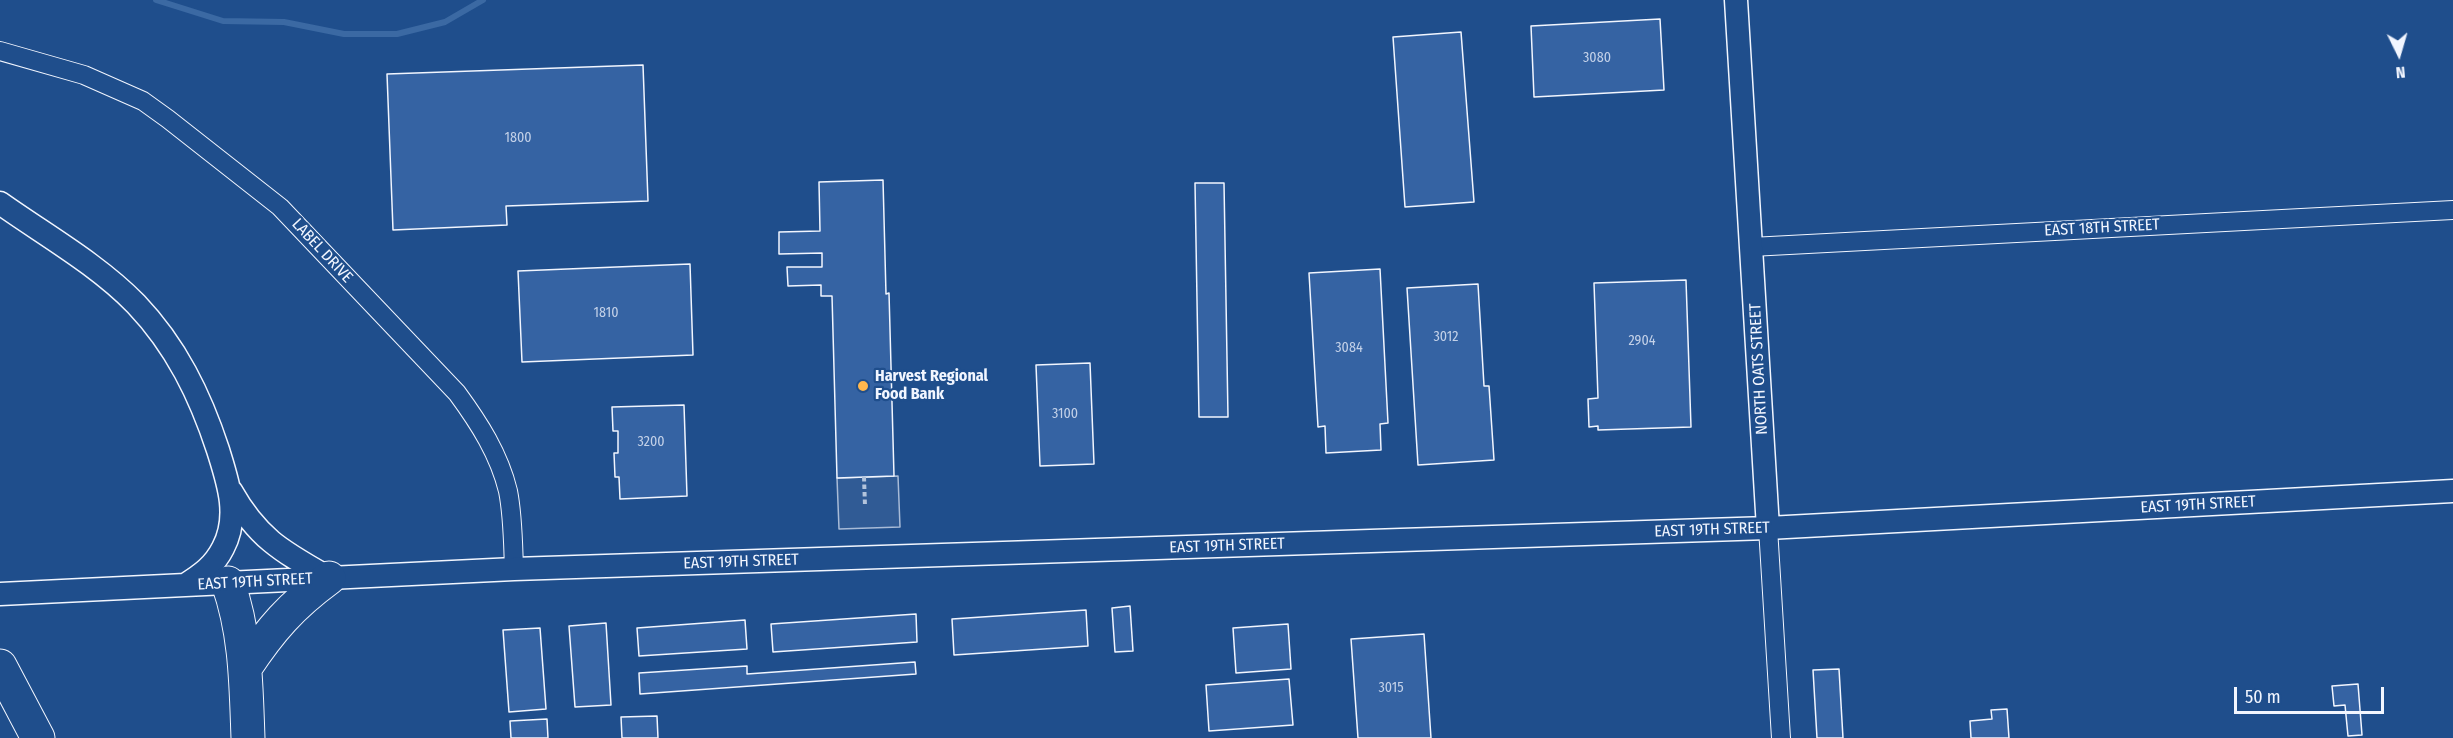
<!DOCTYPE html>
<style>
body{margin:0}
#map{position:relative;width:2453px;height:738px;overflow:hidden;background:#1f4e8c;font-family:"Fira Sans Condensed",sans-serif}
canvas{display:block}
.north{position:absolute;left:2369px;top:24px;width:60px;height:60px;-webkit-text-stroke:4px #1f4e8c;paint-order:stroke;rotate:175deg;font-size:16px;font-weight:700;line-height:24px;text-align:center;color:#f2f6ff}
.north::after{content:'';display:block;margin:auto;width:21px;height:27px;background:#f2f6ff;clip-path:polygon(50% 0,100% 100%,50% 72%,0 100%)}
.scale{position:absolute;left:2234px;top:687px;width:150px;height:27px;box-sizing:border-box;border:3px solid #f2f6ff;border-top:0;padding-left:8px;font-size:18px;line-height:21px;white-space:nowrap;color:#f2f6ff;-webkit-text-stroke:4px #1f4e8c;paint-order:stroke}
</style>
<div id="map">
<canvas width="2453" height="738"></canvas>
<div class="north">N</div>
<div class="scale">50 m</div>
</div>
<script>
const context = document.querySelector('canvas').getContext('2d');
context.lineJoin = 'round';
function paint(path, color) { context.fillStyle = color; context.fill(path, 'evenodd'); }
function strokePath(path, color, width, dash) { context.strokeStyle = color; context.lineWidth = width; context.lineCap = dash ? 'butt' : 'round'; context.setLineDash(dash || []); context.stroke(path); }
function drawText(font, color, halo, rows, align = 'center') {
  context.font = font + ' "Fira Sans Condensed",sans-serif'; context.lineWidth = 4.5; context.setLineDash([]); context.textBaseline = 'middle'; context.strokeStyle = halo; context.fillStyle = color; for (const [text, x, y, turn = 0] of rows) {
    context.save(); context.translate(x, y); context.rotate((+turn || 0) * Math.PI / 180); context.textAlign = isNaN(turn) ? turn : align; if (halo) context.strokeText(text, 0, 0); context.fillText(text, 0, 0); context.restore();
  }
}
const parking = new Path2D(`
 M 898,476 L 900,527 L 839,529 L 837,478 Z`);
paint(parking, '#305b95');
strokePath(parking, '#a8bbd7', 1.5);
strokePath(new Path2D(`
 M 156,0 L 223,21 L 284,22 L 344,34 L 397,34 L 445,22 L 483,0`), '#3b69a3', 6);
const building = new Path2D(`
 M 1660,19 L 1664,90 L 1534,97 L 1531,26 Z
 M 1461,32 L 1474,202 L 1405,207 L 1393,37 Z
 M 643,65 L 648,201 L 506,206 L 507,225 L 393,230 L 387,74 Z
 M 883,180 L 886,294 L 889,293 L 894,476 L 837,478 L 832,296 L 821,296 L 821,285 L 788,286 L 787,267 L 822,267 L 822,253 L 779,254 L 779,232 L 820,231 L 819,182 Z
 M 1195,183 L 1224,183 L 1228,417 L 1199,417 Z
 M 690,264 L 693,355 L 522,362 L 518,271 Z
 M 1380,269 L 1388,423 L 1380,424 L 1381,450 L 1326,453 L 1325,426 L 1318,427 L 1309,273 Z
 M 1686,280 L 1691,427 L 1598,430 L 1598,426 L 1589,427 L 1588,399 L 1598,398 L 1594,283 Z
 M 1478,284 L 1484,386 L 1489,386 L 1494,460 L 1418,465 L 1407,288 Z
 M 1090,363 L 1094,464 L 1040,466 L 1036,365 Z
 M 684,405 L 687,496 L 620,499 L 619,477 L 615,477 L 614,453 L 618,453 L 618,431 L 613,431 L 612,407 Z
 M 1130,606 L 1133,651 L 1115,652 L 1112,608 Z
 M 1086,610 L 1088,646 L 954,655 L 952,619 Z
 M 916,614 L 917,642 L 773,652 L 771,624 Z
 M 745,620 L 747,649 L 639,656 L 637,628 Z
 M 606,623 L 611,705 L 575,707 L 569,626 Z
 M 1288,624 L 1291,669 L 1236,673 L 1233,628 Z
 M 540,628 L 546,709 L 509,712 L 503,630 Z
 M 1424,634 L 1431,738 L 1358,738 L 1351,639 Z
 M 915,662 L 916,674 L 640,694 L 639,673 L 747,666 L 747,674 Z
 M 1839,669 L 1843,738 L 1817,738 L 1813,670 Z
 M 1289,679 L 1293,725 L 1209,731 L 1206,685 Z
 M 2358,684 L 2362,735 L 2348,736 L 2345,705 L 2334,706 L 2332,686 Z
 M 2007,709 L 2009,738 L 1971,738 L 1970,721 L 1992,719 L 1991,710 Z
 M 657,716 L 658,738 L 622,738 L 621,717 Z
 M 547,719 L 548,738 L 511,738 L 510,721 Z`);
paint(building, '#3563a3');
strokePath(building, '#f2f6ff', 1.5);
const minor = new Path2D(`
 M 0,51 L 84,75 L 143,101 L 168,119 L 280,207 L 457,393 C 479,423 499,454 508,491 C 513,516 513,543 514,569
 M 1751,247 L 2453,210
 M 1768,528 L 1781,738`);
const tertiary = new Path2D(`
 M 1736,0 L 1768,528
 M 0,203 C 45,235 97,264 136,304 C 176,346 200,395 218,450 C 228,482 240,516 223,548 C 214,566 201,575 185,585
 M 231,491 C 258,539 283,552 329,578
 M 0,594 L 514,569 L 1768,528 L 2453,491`);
const motorway = new Path2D(`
 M 228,583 C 246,634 246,685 248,738
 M 0,666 L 38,738
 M 245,668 C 271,629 291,606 329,578`);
strokePath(minor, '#f2f6ff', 20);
strokePath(tertiary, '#f2f6ff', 25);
strokePath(motorway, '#f2f6ff', 35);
strokePath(new Path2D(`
 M 864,477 L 865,506`), '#b3c4dc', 4, [4.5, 3]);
strokePath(minor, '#1f4e8c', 18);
strokePath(tertiary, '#1f4e8c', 22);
strokePath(motorway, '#1f4e8c', 33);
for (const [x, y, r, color] of [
 [863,386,6,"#ffb74d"]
]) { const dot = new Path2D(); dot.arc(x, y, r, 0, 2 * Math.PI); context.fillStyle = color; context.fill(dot); strokePath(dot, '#1f4e8c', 2); }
drawText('14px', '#c3d1e8', null, [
 ["3080",1597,58],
 ["1800",518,138],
 ["1810",606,313],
 ["3012",1446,337],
 ["2904",1642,341],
 ["3084",1349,348],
 ["3100",1065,414],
 ["3200",651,442],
 ["3015",1391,688]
]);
drawText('16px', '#f2f6ff', '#1f4e8c', [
 ["EAST 18TH STREET",2102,228,-3],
 ["LABEL DRIVE",322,251,47],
 ["NORTH OATS STREET",1759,369,-93],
 ["EAST 19TH STREET",2198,505,-3],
 ["EAST 19TH STREET",1712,530,-2],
 ["EAST 19TH STREET",1227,546,-2],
 ["EAST 19TH STREET",741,562,-2],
 ["EAST 19TH STREET",255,582,-3]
]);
drawText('bold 16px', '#f2f6ff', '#1f4e8c', [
 ["Harvest Regional",875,377],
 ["Food Bank",875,395]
], 'left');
</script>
